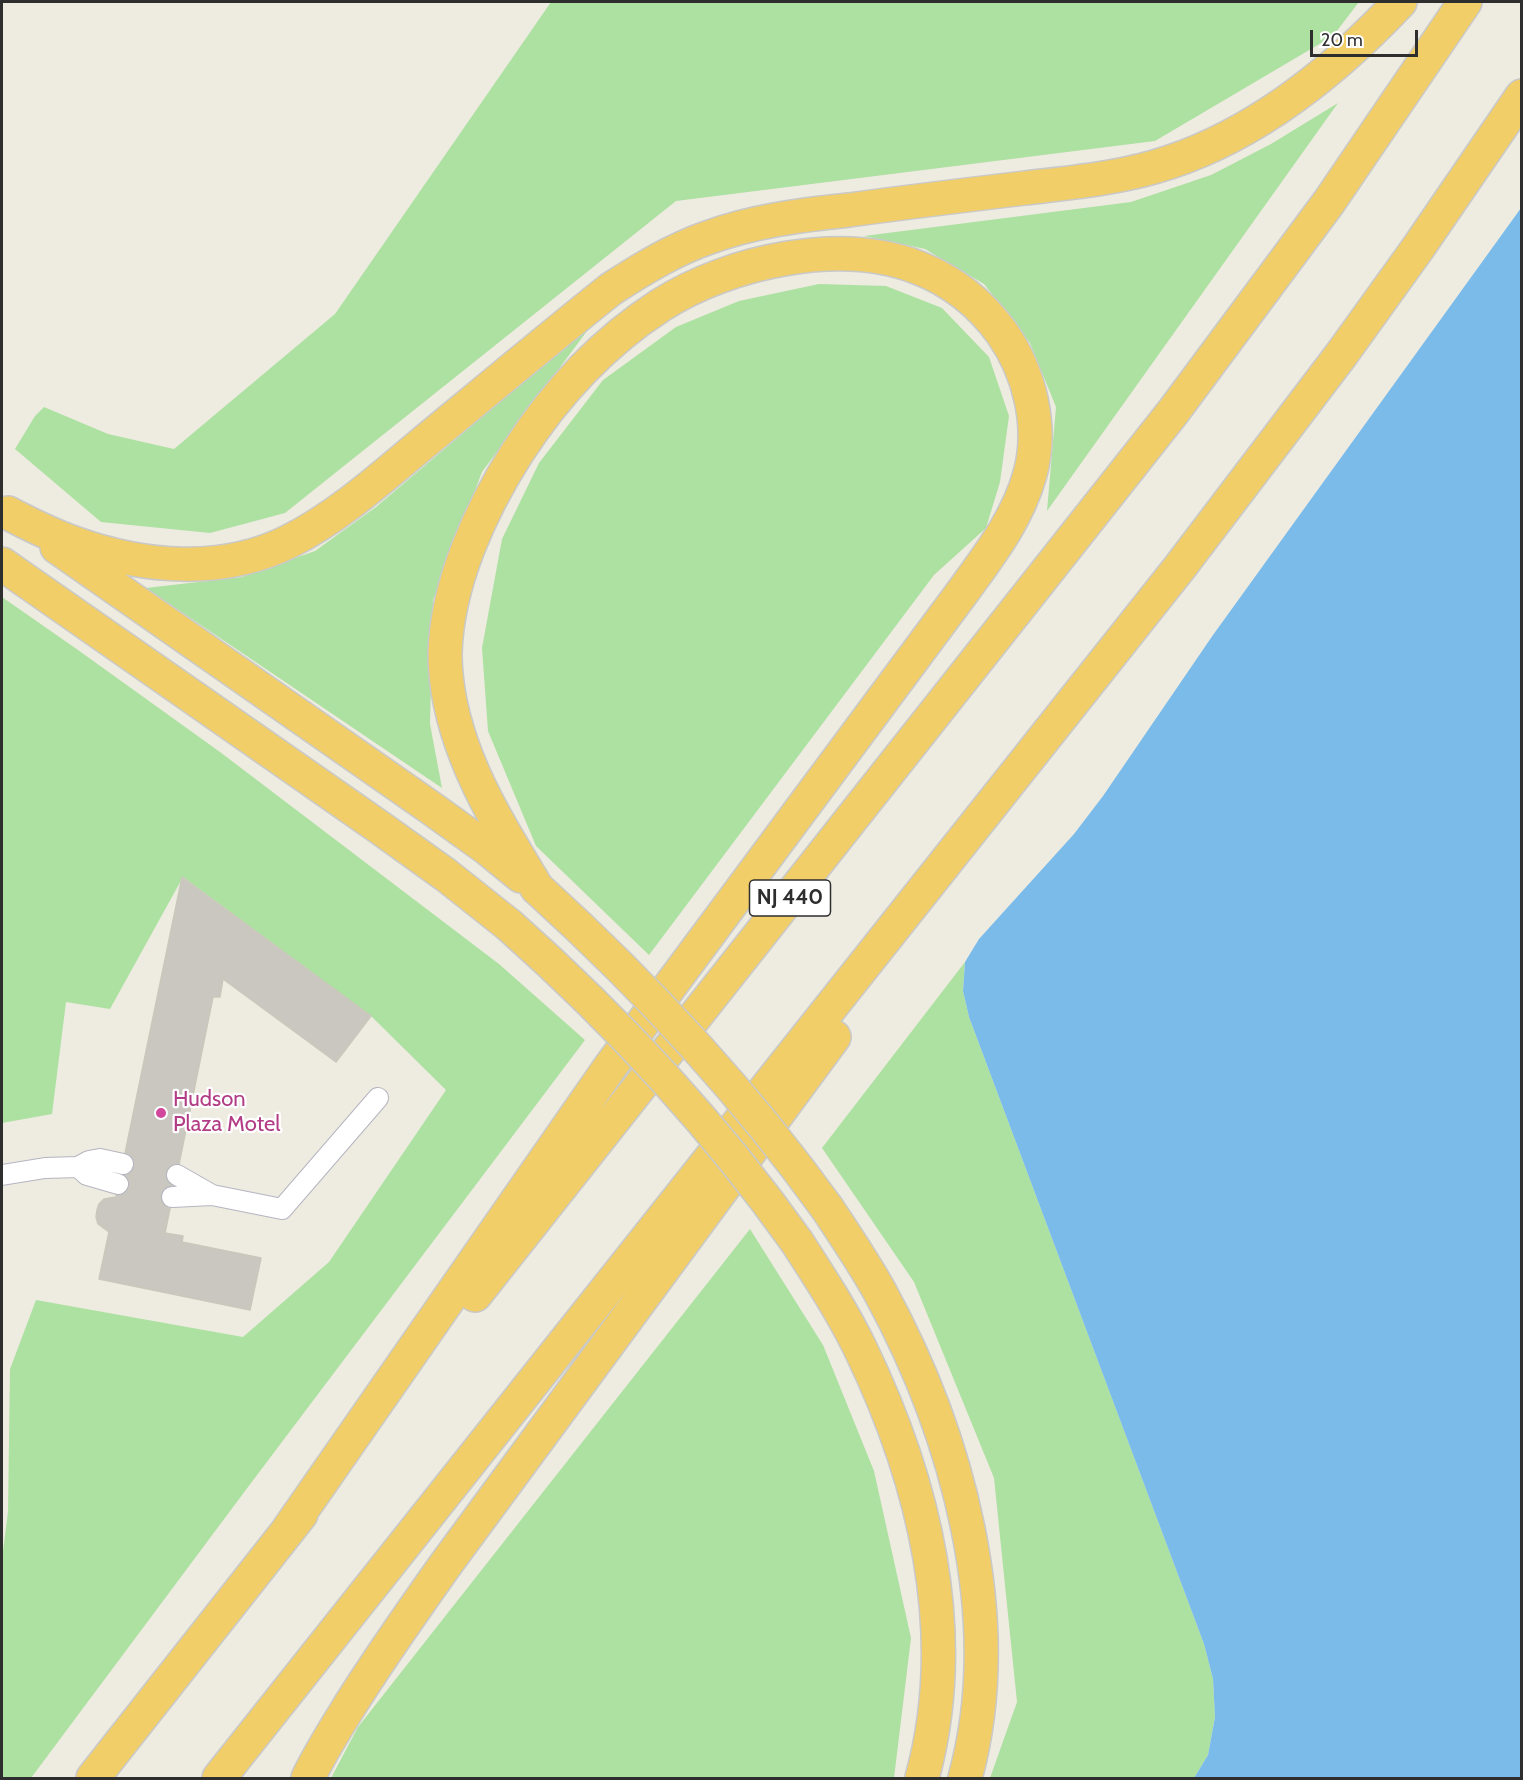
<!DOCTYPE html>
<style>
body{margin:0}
#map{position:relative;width:1523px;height:1780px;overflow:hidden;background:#eeebe1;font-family:Cabin,sans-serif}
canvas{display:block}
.frame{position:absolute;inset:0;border:3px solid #2e2e2e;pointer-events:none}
.scale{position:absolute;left:1310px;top:30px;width:108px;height:27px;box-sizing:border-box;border:3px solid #2e2e2e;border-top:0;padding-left:8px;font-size:18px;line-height:21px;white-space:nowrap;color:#2e2e2e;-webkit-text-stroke:4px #fff;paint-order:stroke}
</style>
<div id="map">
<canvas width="1523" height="1780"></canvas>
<div class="frame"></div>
<div class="scale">20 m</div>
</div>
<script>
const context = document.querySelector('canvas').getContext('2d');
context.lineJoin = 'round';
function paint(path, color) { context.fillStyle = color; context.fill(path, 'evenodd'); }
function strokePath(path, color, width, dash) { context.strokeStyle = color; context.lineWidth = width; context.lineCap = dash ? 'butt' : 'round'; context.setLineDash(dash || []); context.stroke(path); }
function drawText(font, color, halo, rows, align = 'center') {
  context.font = font + ' Cabin,sans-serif'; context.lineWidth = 4.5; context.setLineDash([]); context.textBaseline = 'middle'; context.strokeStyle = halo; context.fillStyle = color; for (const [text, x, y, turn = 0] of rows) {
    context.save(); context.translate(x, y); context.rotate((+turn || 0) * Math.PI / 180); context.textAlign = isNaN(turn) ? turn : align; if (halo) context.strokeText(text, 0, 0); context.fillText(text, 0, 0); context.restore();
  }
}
paint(new Path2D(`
 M 551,2 L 1359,2 L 1333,36 L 1155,141 L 676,201 L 285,513 L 210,533 L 101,522 L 15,449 L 35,416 L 44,407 L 108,434 L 174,449 L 335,314 Z
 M 1338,103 L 1047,511 L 1056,407 L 1030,343 L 984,284 L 925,249 L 864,236 L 1131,202 L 1211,175 L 1271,144 Z
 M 819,284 L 886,286 L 942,308 L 989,357 L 1009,416 L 1000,482 L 986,528 L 934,575 L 649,955 L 536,846 L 488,731 L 482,648 L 502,539 L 539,463 L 603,380 L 676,327 L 739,301 Z
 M 593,323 L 482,472 L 433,600 L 430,724 L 442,788 L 146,588 L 242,577 L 315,551 L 376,507 Z
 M 2,597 L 78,650 L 220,752 L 499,964 L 585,1040 L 251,1483 L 31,1778 L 2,1778 L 2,1559 L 8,1512 L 10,1369 L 36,1300 L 243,1337 L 329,1262 L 446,1090 L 371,1016 L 183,877 L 110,1009 L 66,1002 L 52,1114 L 2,1123 Z
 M 965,962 L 963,991 L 969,1017 L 1204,1644 L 1213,1679 L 1215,1717 L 1208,1755 L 1194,1778 L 990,1778 L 1017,1702 L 994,1478 L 914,1282 L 822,1148 Z
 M 750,1229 L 823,1345 L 874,1471 L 911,1638 L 894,1778 L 331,1778 L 358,1727 Z`), '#ade1a1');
paint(new Path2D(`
 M 1521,208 L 1521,1778 L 1194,1778 L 1208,1755 L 1215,1717 L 1213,1679 L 1204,1644 L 969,1017 L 963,991 L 965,962 L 979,939 L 1074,834 L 1103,796 L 1213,635 Z`), '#7bbbea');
const building = new Path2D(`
 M 182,877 L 371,1016 L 336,1062 L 223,979 L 220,997 L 213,997 L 165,1233 L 183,1236 L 182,1242 L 261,1258 L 250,1310 L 99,1279 L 109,1232 L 98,1224 L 96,1217 L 97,1210 L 99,1204 L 104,1199 L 116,1197 Z`);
paint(building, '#cac7c0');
strokePath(building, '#cac7bb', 1.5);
const service = new Path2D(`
 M 78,1167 L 87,1175 L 118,1184
 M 2,1175 L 45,1168 L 78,1167 L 89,1161 L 100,1159 L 123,1164
 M 177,1175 L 212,1195
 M 172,1197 L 212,1195 L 282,1209 L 378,1098`);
const trunk = new Path2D(`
 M 8,513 C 29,524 51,535 74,543 C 143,568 223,575 290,541 C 339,516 380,479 422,444 C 485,392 547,340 611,289 C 642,269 673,250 707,238 C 753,221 801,215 849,210 C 908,202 966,195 1025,188 C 1068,183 1112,179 1154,167 C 1250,140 1333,73 1400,2
 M 57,547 L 431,808 L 488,849 L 521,876
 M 2,564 L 379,827 L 446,875 L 509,925
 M 827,1208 C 845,1235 864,1263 880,1292 C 957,1433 1009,1619 965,1778
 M 797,1242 C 819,1276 842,1311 860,1348 C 924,1480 962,1633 922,1778
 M 475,1295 L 1173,412 L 1329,202 L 1465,2
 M 288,1530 L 610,1067 L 964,590 C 990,554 1018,518 1030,474 C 1043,427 1030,373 1002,333 C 981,304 952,281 919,268 C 841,237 730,261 661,305 C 602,343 555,394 517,453 C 480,511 447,584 445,653 C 445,689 454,725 467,758 C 485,804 512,846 537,888
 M 93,1778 L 301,1514
 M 219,1778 L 1180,567 L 1341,355 L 1418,248 L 1522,96
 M 308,1778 C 319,1755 333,1733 347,1710 C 378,1660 412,1612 446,1564 L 834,1037`);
strokePath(service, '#b5b5c0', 22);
strokePath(trunk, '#c9c9c9', 36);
strokePath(service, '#fff', 20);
strokePath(trunk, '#f1ce67', 33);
const trunkBridge = new Path2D(`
 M 537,888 C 644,985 742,1090 827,1208
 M 509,925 C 616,1020 714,1125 797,1242`);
strokePath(trunkBridge, '#c9c9c9', 36, []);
strokePath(trunkBridge, '#f1ce67', 33);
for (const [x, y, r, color] of [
 [161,1113,6,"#d1479c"]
]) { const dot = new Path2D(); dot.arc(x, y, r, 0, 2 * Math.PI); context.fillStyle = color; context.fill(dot); strokePath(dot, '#fff', 2); }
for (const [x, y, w] of [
 [790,898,81]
]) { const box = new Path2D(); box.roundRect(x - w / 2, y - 18, w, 36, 4.5); context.fillStyle = '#fff'; context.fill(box); strokePath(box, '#2e2e2e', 1.5); }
drawText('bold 21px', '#2e2e2e', null, [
 ["NJ 440",790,898]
]);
drawText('22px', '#b23c85', '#fff', [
 ["Hudson",173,1100],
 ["Plaza Motel",173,1125]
], 'left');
</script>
